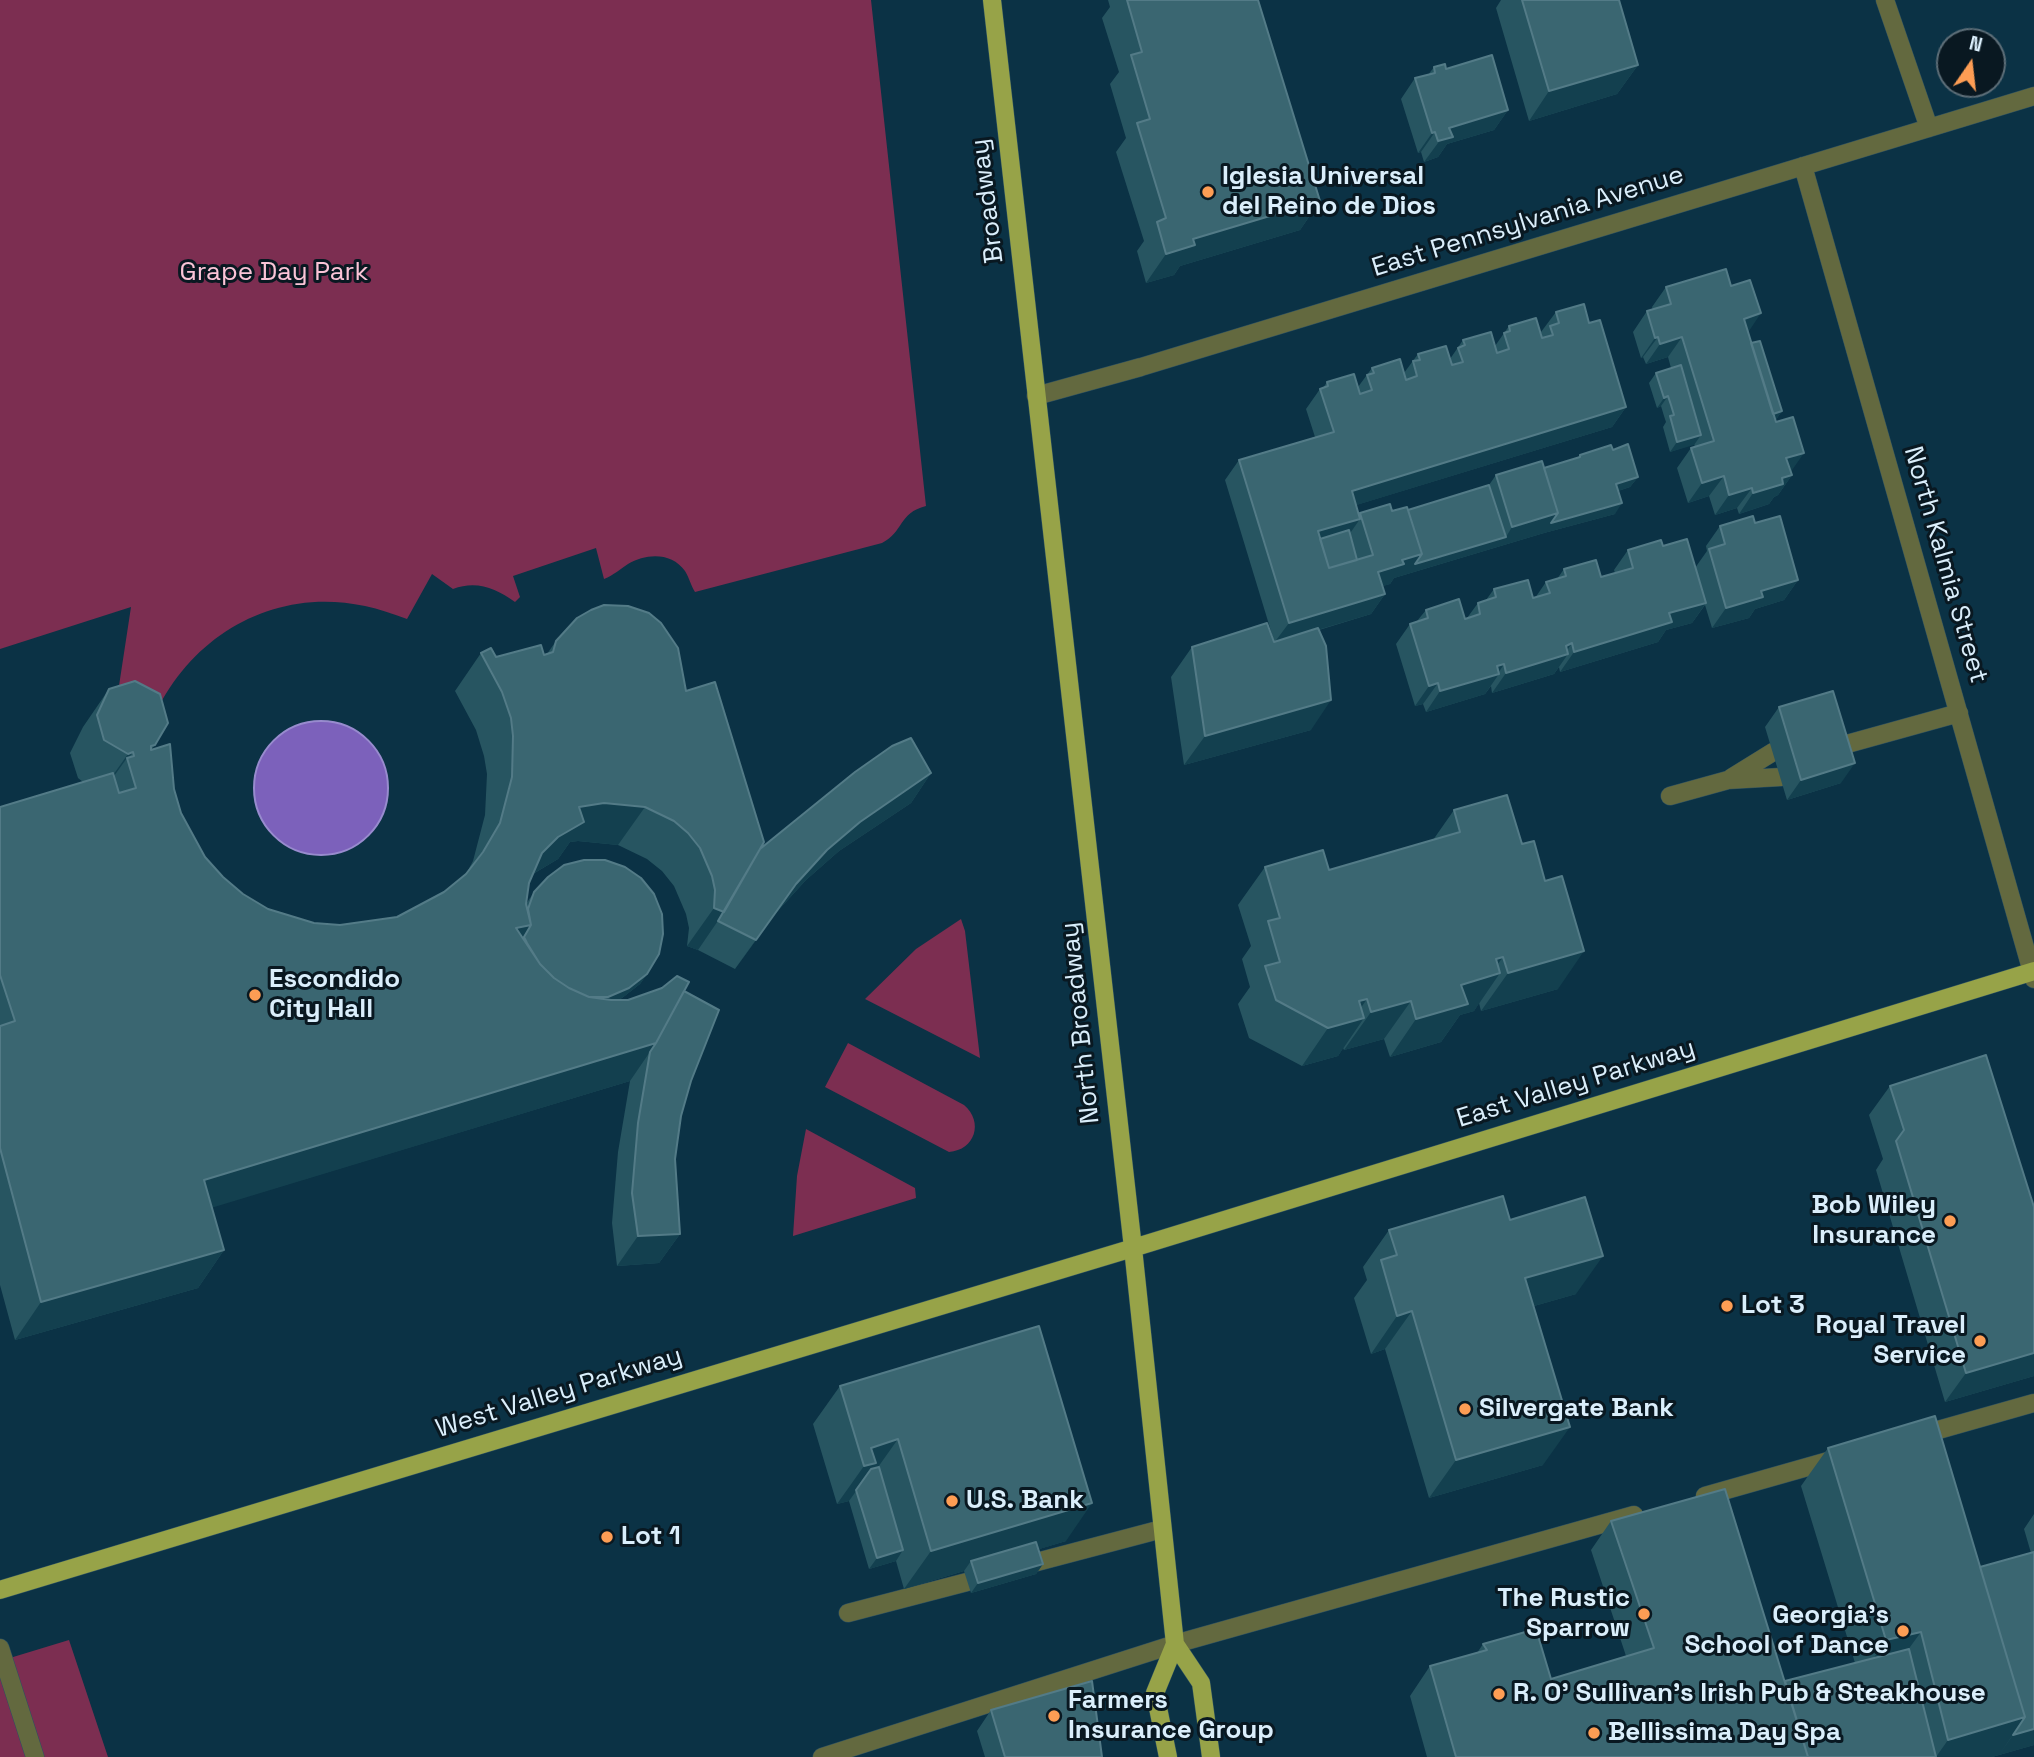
<!DOCTYPE html>
<style>
body{margin:0}
#map{position:relative;width:2034px;height:1757px;overflow:hidden;background:#0b3245;font-family:"Space Grotesk",sans-serif}
canvas{display:block}
.north{position:absolute;left:1936px;top:28px;width:70px;height:70px;box-sizing:border-box;background:#091821;border:2px solid #5d6e78;border-radius:50%;rotate:14deg;font-size:19px;font-weight:700;line-height:28px;text-align:center;color:#daeefb}
.north::after{content:'';display:block;margin:auto;width:24px;height:32px;background:#fd9d54;clip-path:polygon(50% 0,100% 100%,50% 72%,0 100%)}
</style>
<div id="map">
<canvas width="2034" height="1757"></canvas>
<div class="north">N</div>
</div>
<script>
const context = document.querySelector('canvas').getContext('2d');
context.lineJoin = 'round';
function paint(path, color) { context.fillStyle = color; context.fill(path, 'evenodd'); }
function strokePath(path, color, width, dash) { context.strokeStyle = color; context.lineWidth = width; context.lineCap = dash ? 'butt' : 'round'; context.setLineDash(dash || []); context.stroke(path); }
function drawText(font, color, halo, rows, align = 'center') {
  context.font = font + ' "Space Grotesk",sans-serif'; context.lineWidth = 6; context.setLineDash([]); context.textBaseline = 'middle'; context.strokeStyle = halo; context.fillStyle = color; for (const [text, x, y, turn = 0] of rows) {
    context.save(); context.translate(x, y); context.rotate((+turn || 0) * Math.PI / 180); context.textAlign = isNaN(turn) ? turn : align; if (halo) context.strokeText(text, 0, 0); context.fillText(text, 0, 0); context.restore();
  }
}
paint(new Path2D(`
 M 0,0 L 871,0 L 926,506 C 898,513 904,532 882,543 L 695,592 C 691,586 689,577 685,571 C 672,552 646,553 628,564 C 620,569 614,575 604,579 L 596,548 L 513,576 L 520,597 L 515,602 C 496,588 476,580 453,589 L 432,574 L 407,619 C 393,614 379,609 365,606 C 277,587 195,632 156,712 L 115,712 L 131,607 L 0,649 Z
 M 961,919 L 965,931 L 980,1058 L 865,999 L 916,949 Z
 M 848,1043 L 964,1105 C 984,1122 975,1150 949,1152 L 825,1087 Z
 M 806,1129 L 915,1188 L 916,1198 L 793,1236 L 797,1176 Z
 M 69,1640 L 108,1757 L 0,1757 L 0,1661 Z`), '#7c2e51');
const water = new Path2D(`
 M254 788a67 67 0 1 1 134 0a67 67 0 1 1-134 0Z`);
paint(water, '#7c61bb');
strokePath(water, '#988bce', 2);
const minor = new Path2D(`
 M 1885,0 L 1929,128
 M 1803,166 L 2034,979
 M 1036,396 L 1141,367 L 2034,96
 M 1828,737 L 1847,744 L 1959,713
 M 1731,778 L 1773,752
 M 1670,796 L 1728,780 L 1781,777
 M 1917,1436 L 2034,1403
 M 1705,1496 L 1839,1458
 M 1033,1563 L 1162,1529
 M 848,1613 L 967,1582
 M 0,1648 L 35,1757
 M 822,1757 L 1175,1644 L 1634,1515`);
const major = new Path2D(`
 M 992,0 L 1133,1248 L 1175,1644 L 1155,1693 L 1168,1757
 M 0,1590 L 1133,1248 L 2034,971
 M 1175,1644 L 1201,1683 L 1211,1757`);
strokePath(minor, '#2c5062', 19);
strokePath(major, '#2c5062', 19);
strokePath(minor, '#63693f', 18);
strokePath(major, '#97a348', 18);
paint(new Path2D(`
 M 1108,0 L 1258,0 L 1320,201 L 1300,230 L 1180,266 L 1174,275 L 1146,283 L 1137,251 L 1144,241 L 1116,152 L 1126,138 L 1110,84 L 1119,72 L 1102,18 L 1110,7 Z
 M 1501,0 L 1619,0 L 1638,65 L 1617,94 L 1529,121 L 1496,8 Z
 M 1434,67 L 1446,69 L 1508,110 L 1494,130 L 1447,144 L 1438,157 L 1424,162 L 1421,152 L 1418,153 L 1401,99 L 1415,78 L 1428,75 Z
 M 1666,287 L 1748,332 L 1751,343 L 1782,411 L 1775,421 L 1792,475 L 1778,495 L 1774,497 L 1769,504 L 1739,514 L 1737,508 L 1715,515 L 1709,496 L 1688,503 L 1677,468 L 1691,448 L 1695,447 L 1694,444 L 1670,452 L 1663,427 L 1666,422 L 1664,416 L 1661,406 L 1657,408 L 1649,383 L 1656,373 L 1671,368 L 1668,357 L 1646,364 L 1643,357 L 1641,358 L 1633,332 L 1647,311 L 1653,310 L 1652,307 Z
 M 1556,312 L 1589,323 L 1626,407 L 1612,427 L 1356,505 L 1359,515 L 1360,513 L 1408,510 L 1489,485 L 1496,475 L 1544,468 L 1577,458 L 1580,455 L 1613,450 L 1638,477 L 1630,487 L 1618,491 L 1615,514 L 1544,533 L 1394,578 L 1390,584 L 1382,586 L 1385,594 L 1371,614 L 1319,630 L 1311,730 L 1184,765 L 1171,677 L 1192,647 L 1274,641 L 1225,480 L 1239,460 L 1315,437 L 1306,409 L 1320,389 L 1323,388 L 1327,382 L 1358,387 L 1372,368 L 1404,373 L 1418,354 L 1450,359 L 1463,340 L 1495,346 L 1509,326 L 1542,337 L 1541,332 Z
 M 1755,523 L 1798,580 L 1784,600 L 1755,609 L 1749,618 L 1712,628 L 1705,605 L 1692,623 L 1666,630 L 1658,642 L 1560,672 L 1559,667 L 1554,674 L 1492,693 L 1491,686 L 1485,694 L 1426,712 L 1423,704 L 1415,706 L 1396,644 L 1410,624 L 1417,621 L 1426,610 L 1465,619 L 1467,618 L 1478,603 L 1486,600 L 1494,589 L 1533,598 L 1535,598 L 1546,582 L 1557,579 L 1564,569 L 1601,577 L 1615,573 L 1614,570 L 1628,550 L 1663,546 L 1695,568 L 1707,551 L 1706,546 L 1720,526 Z
 M 556,641 L 686,691 L 760,849 L 931,773 L 911,803 L 839,851 L 806,880 L 775,914 L 735,969 L 698,950 L 687,946 L 689,928 L 686,914 L 674,886 L 662,871 L 647,859 L 618,845 L 578,841 L 570,842 L 558,859 L 533,874 L 529,883 L 526,904 L 534,892 L 647,974 L 640,984 L 622,998 L 618,1000 L 628,1000 L 684,991 L 691,1081 L 681,1116 L 675,1159 L 680,1234 L 659,1263 L 617,1266 L 612,1223 L 618,1152 L 630,1081 L 212,1207 L 224,1250 L 198,1288 L 15,1340 L 0,1285 L 0,807 L 83,782 L 78,778 L 70,753 L 83,727 L 109,689 L 155,745 L 152,749 L 174,789 L 181,813 L 205,857 L 223,877 L 243,894 L 268,909 L 314,923 L 340,925 L 397,917 L 444,892 L 466,874 L 473,861 L 485,815 L 487,774 L 484,756 L 476,730 L 455,691 L 481,653 L 496,657 L 544,655 L 547,654 Z
 M 1779,707 L 1841,783 L 1787,800 L 1765,727 Z
 M 1454,810 L 1558,989 L 1481,1011 L 1479,1003 L 1474,1011 L 1460,1015 L 1441,1042 L 1390,1057 L 1384,1039 L 1344,1050 L 1343,1048 L 1338,1056 L 1302,1066 L 1249,1038 L 1238,1004 L 1250,987 L 1242,959 L 1251,946 L 1238,905 L 1265,867 L 1329,870 L 1433,840 Z
 M 1890,1086 L 2034,1207 L 2034,1376 L 1945,1402 L 1876,1170 L 1883,1159 L 1869,1115 Z
 M 1510,1220 L 1576,1294 L 1534,1306 L 1543,1465 L 1429,1498 L 1385,1349 L 1371,1354 L 1354,1298 L 1367,1280 L 1363,1267 L 1389,1230 Z
 M 840,1386 L 1066,1541 L 1039,1549 L 1043,1564 L 1036,1574 L 971,1593 L 964,1571 L 904,1589 L 896,1561 L 869,1569 L 849,1501 L 837,1504 L 813,1424 Z
 M 1828,1448 L 1980,1567 L 2031,1553 L 2024,1529 L 2034,1514 L 2034,1745 L 1992,1757 L 1427,1757 L 1410,1696 L 1430,1666 L 1477,1653 L 1483,1644 L 1551,1679 L 1626,1656 L 1591,1550 L 1611,1521 L 1785,1681 L 1855,1663 L 1801,1486 Z
 M 991,1710 L 1102,1757 L 985,1757 L 977,1731 Z`), '#275561');
paint(new Path2D(`
 M 1638,65 L 1617,94 L 1529,121 L 1549,91 Z
 M 1508,110 L 1494,130 L 1447,144 L 1438,157 L 1424,162 L 1449,128 Z
 M 1435,132 L 1421,152 L 1418,153 L 1432,133 Z
 M 1320,201 L 1300,230 L 1180,266 L 1174,275 L 1146,283 L 1166,254 L 1193,239 Z
 M 1761,313 L 1747,334 L 1744,319 Z
 M 1658,337 L 1643,357 L 1641,358 L 1655,338 Z
 M 1682,337 L 1668,357 L 1646,364 L 1660,344 Z
 M 1668,396 L 1661,406 L 1657,408 L 1664,398 Z
 M 1626,407 L 1612,427 L 1337,511 L 1352,491 Z
 M 1782,411 L 1775,421 L 1764,416 Z
 M 1701,435 L 1694,445 L 1670,452 L 1677,442 Z
 M 1804,453 L 1790,473 L 1786,458 Z
 M 1792,475 L 1778,495 L 1774,497 L 1769,504 L 1739,514 L 1753,493 L 1782,478 Z
 M 1724,476 L 1709,496 L 1688,503 L 1702,483 Z
 M 1638,477 L 1630,487 L 1609,494 L 1616,484 Z
 M 1752,488 L 1737,508 L 1715,515 L 1729,495 Z
 M 1622,503 L 1615,514 L 1544,533 L 1394,578 L 1390,584 L 1364,592 L 1378,572 L 1402,560 L 1422,554 L 1506,537 L 1512,527 L 1558,513 Z
 M 1360,519 L 1346,539 L 1313,549 L 1318,531 Z
 M 1798,580 L 1784,600 L 1755,609 L 1749,618 L 1712,628 L 1726,608 L 1761,591 Z
 M 1385,594 L 1371,614 L 1274,643 L 1289,623 Z
 M 1706,603 L 1692,623 L 1666,630 L 1658,642 L 1560,672 L 1574,652 L 1669,613 Z
 M 1572,643 L 1564,655 L 1568,654 L 1554,674 L 1492,693 L 1506,673 Z
 M 1504,664 L 1497,675 L 1499,674 L 1485,694 L 1426,712 L 1440,691 Z
 M 1438,683 L 1423,704 L 1415,706 L 1429,686 Z
 M 1331,700 L 1311,730 L 1184,765 L 1205,736 Z
 M 133,752 L 127,760 L 127,758 L 104,790 L 101,792 L 128,754 Z
 M 1855,763 L 1841,783 L 1787,800 L 1801,780 Z
 M 931,773 L 911,803 L 839,851 L 806,880 L 775,914 L 735,969 L 796,884 L 827,850 L 860,822 Z
 M 604,803 L 645,807 L 618,845 L 578,841 L 570,842 L 558,859 L 531,875 L 542,853 L 579,807 Z
 M 714,908 L 724,912 L 698,950 L 687,946 Z
 M 531,925 L 505,963 L 516,928 Z
 M 1584,951 L 1558,989 L 1481,1011 L 1508,973 Z
 M 1503,957 L 1489,976 L 1500,973 L 1474,1011 L 1460,1015 L 1441,1042 L 1390,1057 L 1416,1019 L 1496,959 Z
 M 647,974 L 640,984 L 622,998 L 601,1007 L 563,990 Z
 M 1367,999 L 1351,1022 L 1364,1018 L 1338,1056 L 1302,1066 L 1328,1028 L 1359,1001 Z
 M 1411,1001 L 1384,1039 L 1344,1050 L 1371,1012 Z
 M 656,1043 L 630,1081 L 178,1218 L 204,1180 Z
 M 680,1234 L 659,1263 L 617,1266 L 638,1236 Z
 M 224,1250 L 198,1288 L 15,1340 L 41,1302 Z
 M 1603,1256 L 1576,1294 L 1499,1316 L 1525,1278 Z
 M 1412,1311 L 1385,1349 L 1371,1354 L 1397,1316 Z
 M 2034,1353 L 2034,1376 L 1945,1402 L 1966,1373 Z
 M 1570,1427 L 1543,1465 L 1429,1498 L 1456,1460 Z
 M 898,1439 L 871,1477 L 864,1480 L 849,1501 L 837,1504 L 864,1466 L 871,1448 Z
 M 1092,1503 L 1066,1541 L 973,1569 L 971,1561 L 964,1571 L 904,1589 L 931,1551 Z
 M 903,1550 L 896,1561 L 869,1569 L 877,1558 Z
 M 1043,1564 L 1036,1574 L 971,1593 L 978,1583 Z
 M 1921,1632 L 1894,1669 L 1860,1678 L 1886,1640 Z
 M 2025,1717 L 1999,1755 L 1992,1757 L 1936,1757 L 1948,1740 Z
 M 2034,1729 L 2034,1745 L 1999,1755 L 2013,1735 Z`), '#13404f');
const building = new Path2D(`
 M 1127,0 L 1258,0 L 1320,201 L 1193,239 L 1195,245 L 1166,254 L 1157,222 L 1166,218 L 1137,123 L 1150,119 L 1131,55 L 1142,52 Z
 M 1522,0 L 1619,0 L 1638,65 L 1549,91 Z
 M 1492,55 L 1508,110 L 1449,128 L 1453,137 L 1438,141 L 1435,132 L 1432,133 L 1415,78 L 1435,73 L 1434,67 L 1445,64 L 1446,69 Z
 M 1726,269 L 1731,286 L 1750,280 L 1761,313 L 1744,319 L 1776,422 L 1793,417 L 1804,453 L 1786,458 L 1792,475 L 1782,478 L 1783,484 L 1753,493 L 1752,488 L 1729,495 L 1724,476 L 1702,483 L 1691,448 L 1714,441 L 1682,337 L 1660,344 L 1658,337 L 1655,338 L 1647,311 L 1671,304 L 1666,287 Z
 M 1584,304 L 1589,323 L 1600,320 L 1626,407 L 1352,491 L 1360,519 L 1318,531 L 1329,568 L 1373,555 L 1360,513 L 1390,504 L 1392,511 L 1407,507 L 1422,554 L 1402,560 L 1404,564 L 1378,572 L 1385,594 L 1289,623 L 1239,460 L 1334,432 L 1320,389 L 1328,386 L 1327,382 L 1354,374 L 1360,394 L 1372,390 L 1367,375 L 1374,373 L 1372,368 L 1400,359 L 1406,380 L 1417,376 L 1413,361 L 1420,360 L 1418,354 L 1446,346 L 1452,365 L 1463,362 L 1458,348 L 1465,345 L 1463,340 L 1491,332 L 1497,353 L 1509,349 L 1504,333 L 1510,331 L 1509,326 L 1536,318 L 1542,338 L 1553,335 L 1550,326 L 1559,323 L 1556,312 Z
 M 1760,341 L 1782,411 L 1773,414 L 1751,343 Z
 M 1681,365 L 1701,435 L 1677,442 L 1670,416 L 1674,415 L 1671,405 L 1668,396 L 1664,398 L 1656,373 Z
 M 1628,444 L 1638,477 L 1616,484 L 1622,503 L 1551,523 L 1558,513 L 1544,468 L 1580,457 L 1580,455 L 1611,445 L 1613,450 Z
 M 1542,461 L 1558,513 L 1512,527 L 1496,475 Z
 M 1489,485 L 1506,537 L 1415,564 L 1422,554 L 1408,510 Z
 M 1753,516 L 1755,523 L 1780,516 L 1798,580 L 1761,591 L 1763,597 L 1726,608 L 1709,549 L 1725,544 L 1720,526 Z
 M 1349,530 L 1357,560 L 1329,568 L 1320,539 Z
 M 1687,539 L 1706,603 L 1669,613 L 1672,622 L 1574,652 L 1572,643 L 1566,646 L 1568,654 L 1506,673 L 1504,664 L 1497,666 L 1499,674 L 1440,691 L 1438,683 L 1429,686 L 1410,624 L 1428,618 L 1426,610 L 1459,599 L 1465,619 L 1480,614 L 1478,603 L 1496,597 L 1494,589 L 1528,580 L 1533,598 L 1550,593 L 1546,582 L 1566,576 L 1564,569 L 1596,560 L 1601,577 L 1633,568 L 1628,550 L 1661,540 L 1663,546 Z
 M 604,605 L 628,606 L 649,613 L 661,623 L 678,648 L 686,691 L 715,682 L 764,842 L 724,912 L 714,908 L 715,890 L 712,876 L 700,848 L 688,833 L 674,821 L 645,807 L 604,803 L 579,807 L 584,822 L 558,837 L 542,853 L 529,883 L 526,904 L 531,925 L 516,928 L 540,964 L 554,978 L 569,988 L 589,997 L 611,1000 L 628,1000 L 662,988 L 677,976 L 689,982 L 656,1043 L 204,1180 L 224,1250 L 41,1302 L 0,1148 L 0,1026 L 15,1021 L 0,975 L 0,807 L 113,773 L 119,793 L 136,788 L 127,758 L 134,756 L 133,752 L 128,754 L 104,740 L 97,715 L 109,689 L 135,681 L 160,694 L 168,723 L 155,745 L 151,746 L 151,750 L 170,744 L 174,789 L 181,813 L 205,857 L 223,877 L 243,894 L 268,909 L 314,923 L 340,925 L 397,917 L 444,892 L 466,874 L 483,852 L 500,823 L 512,777 L 513,736 L 511,718 L 502,692 L 481,653 L 491,648 L 496,657 L 541,645 L 544,655 L 553,652 L 556,641 L 577,618 L 591,610 Z
 M 1267,623 L 1274,642 L 1318,628 L 1326,646 L 1331,700 L 1205,736 L 1192,647 Z
 M 1833,691 L 1855,763 L 1801,780 L 1779,707 Z
 M 911,738 L 931,773 L 860,822 L 827,850 L 796,884 L 756,940 L 718,921 L 760,849 L 855,772 L 892,746 Z
 M 1507,795 L 1522,844 L 1534,841 L 1545,881 L 1562,876 L 1584,951 L 1508,973 L 1503,957 L 1496,959 L 1500,973 L 1461,985 L 1468,1004 L 1416,1019 L 1411,1001 L 1371,1012 L 1367,999 L 1359,1001 L 1364,1018 L 1328,1028 L 1276,1000 L 1265,966 L 1280,962 L 1268,921 L 1280,918 L 1265,867 L 1323,850 L 1329,870 L 1460,832 L 1454,810 Z
 M 584,860 L 605,860 L 625,867 L 641,878 L 654,894 L 662,914 L 663,934 L 659,954 L 647,974 L 629,988 L 608,997 L 589,997 L 569,988 L 554,978 L 540,964 L 527,943 L 524,937 L 531,925 L 528,909 L 534,892 L 548,877 L 564,865 Z
 M 684,991 L 719,1010 L 691,1081 L 681,1116 L 675,1159 L 680,1234 L 638,1236 L 632,1193 L 638,1123 L 650,1052 L 656,1043 Z
 M 1986,1055 L 2034,1207 L 2034,1353 L 1966,1373 L 1896,1141 L 1904,1130 L 1890,1086 Z
 M 1503,1196 L 1510,1220 L 1585,1197 L 1603,1256 L 1525,1278 L 1570,1427 L 1456,1460 L 1412,1311 L 1397,1316 L 1381,1260 L 1397,1255 L 1389,1230 Z
 M 1039,1326 L 1092,1503 L 931,1551 L 898,1439 L 871,1448 L 876,1463 L 864,1466 L 840,1386 Z
 M 1935,1416 L 2025,1717 L 1948,1740 L 1921,1632 L 1886,1640 L 1828,1448 Z
 M 879,1467 L 903,1550 L 877,1558 L 856,1490 L 871,1469 Z
 M 1725,1489 L 1808,1757 L 1456,1757 L 1430,1666 L 1487,1650 L 1483,1644 L 1536,1629 L 1551,1679 L 1654,1648 L 1611,1521 Z
 M 1036,1542 L 1043,1564 L 978,1583 L 971,1561 Z
 M 2034,1552 L 2034,1729 L 2013,1735 L 2025,1717 L 1980,1567 Z
 M 1909,1649 L 1936,1757 L 1808,1757 L 1785,1681 Z
 M 1092,1681 L 1102,1757 L 1005,1757 L 991,1710 Z`);
paint(building, '#3a6671');
strokePath(building, '#537b87', 2);
for (const [x, y, r, color] of [
 [1208,192,7,"#fd9d54"],
 [255,995,7,"#fd9d54"],
 [1950,1221,7,"#fd9d54"],
 [1727,1306,7,"#fd9d54"],
 [1980,1341,7,"#fd9d54"],
 [1465,1409,7,"#fd9d54"],
 [952,1501,7,"#fd9d54"],
 [607,1537,7,"#fd9d54"],
 [1644,1614,7,"#fd9d54"],
 [1903,1631,7,"#fd9d54"],
 [1499,1694,7,"#fd9d54"],
 [1054,1716,7,"#fd9d54"],
 [1594,1733,7,"#fd9d54"]
]) { const dot = new Path2D(); dot.arc(x, y, r, 0, 2 * Math.PI); context.fillStyle = color; context.fill(dot); strokePath(dot, '#091821', 2.5); }
drawText('bold 26px', '#daeefb', '#091821', [
 ["Iglesia Universal",1222,177],
 ["del Reino de Dios",1222,207],
 ["Escondido",269,980],
 ["City Hall",269,1010],
 ["Bob Wiley",1936,1206,"right"],
 ["Insurance",1936,1236,"right"],
 ["Lot 3",1741,1306],
 ["Royal Travel",1966,1326,"right"],
 ["Service",1966,1356,"right"],
 ["Silvergate Bank",1479,1409],
 ["U.S. Bank",966,1501],
 ["Lot 1",621,1537],
 ["The Rustic",1630,1599,"right"],
 ["Sparrow",1630,1629,"right"],
 ["Georgia's",1889,1616,"right"],
 ["School of Dance",1889,1646,"right"],
 ["R. O' Sullivan's Irish Pub & Steakhouse",1513,1694],
 ["Farmers",1068,1701],
 ["Insurance Group",1068,1731],
 ["Bellissima Day Spa",1608,1733]
], 'left');
drawText('26px', '#daeefb', '#091821', [
 ["Broadway",988,201,-97],
 ["East Pennsylvania Avenue",1528,222,-17],
 ["North Kalmia Street",1945,565,74],
 ["North Broadway",1081,1023,-96],
 ["East Valley Parkway",1576,1084,-17],
 ["West Valley Parkway",559,1393,-17]
]);
drawText('26px', '#fbc4d7', '#091821', [
 ["Grape Day Park",274,273]
]);
</script>
